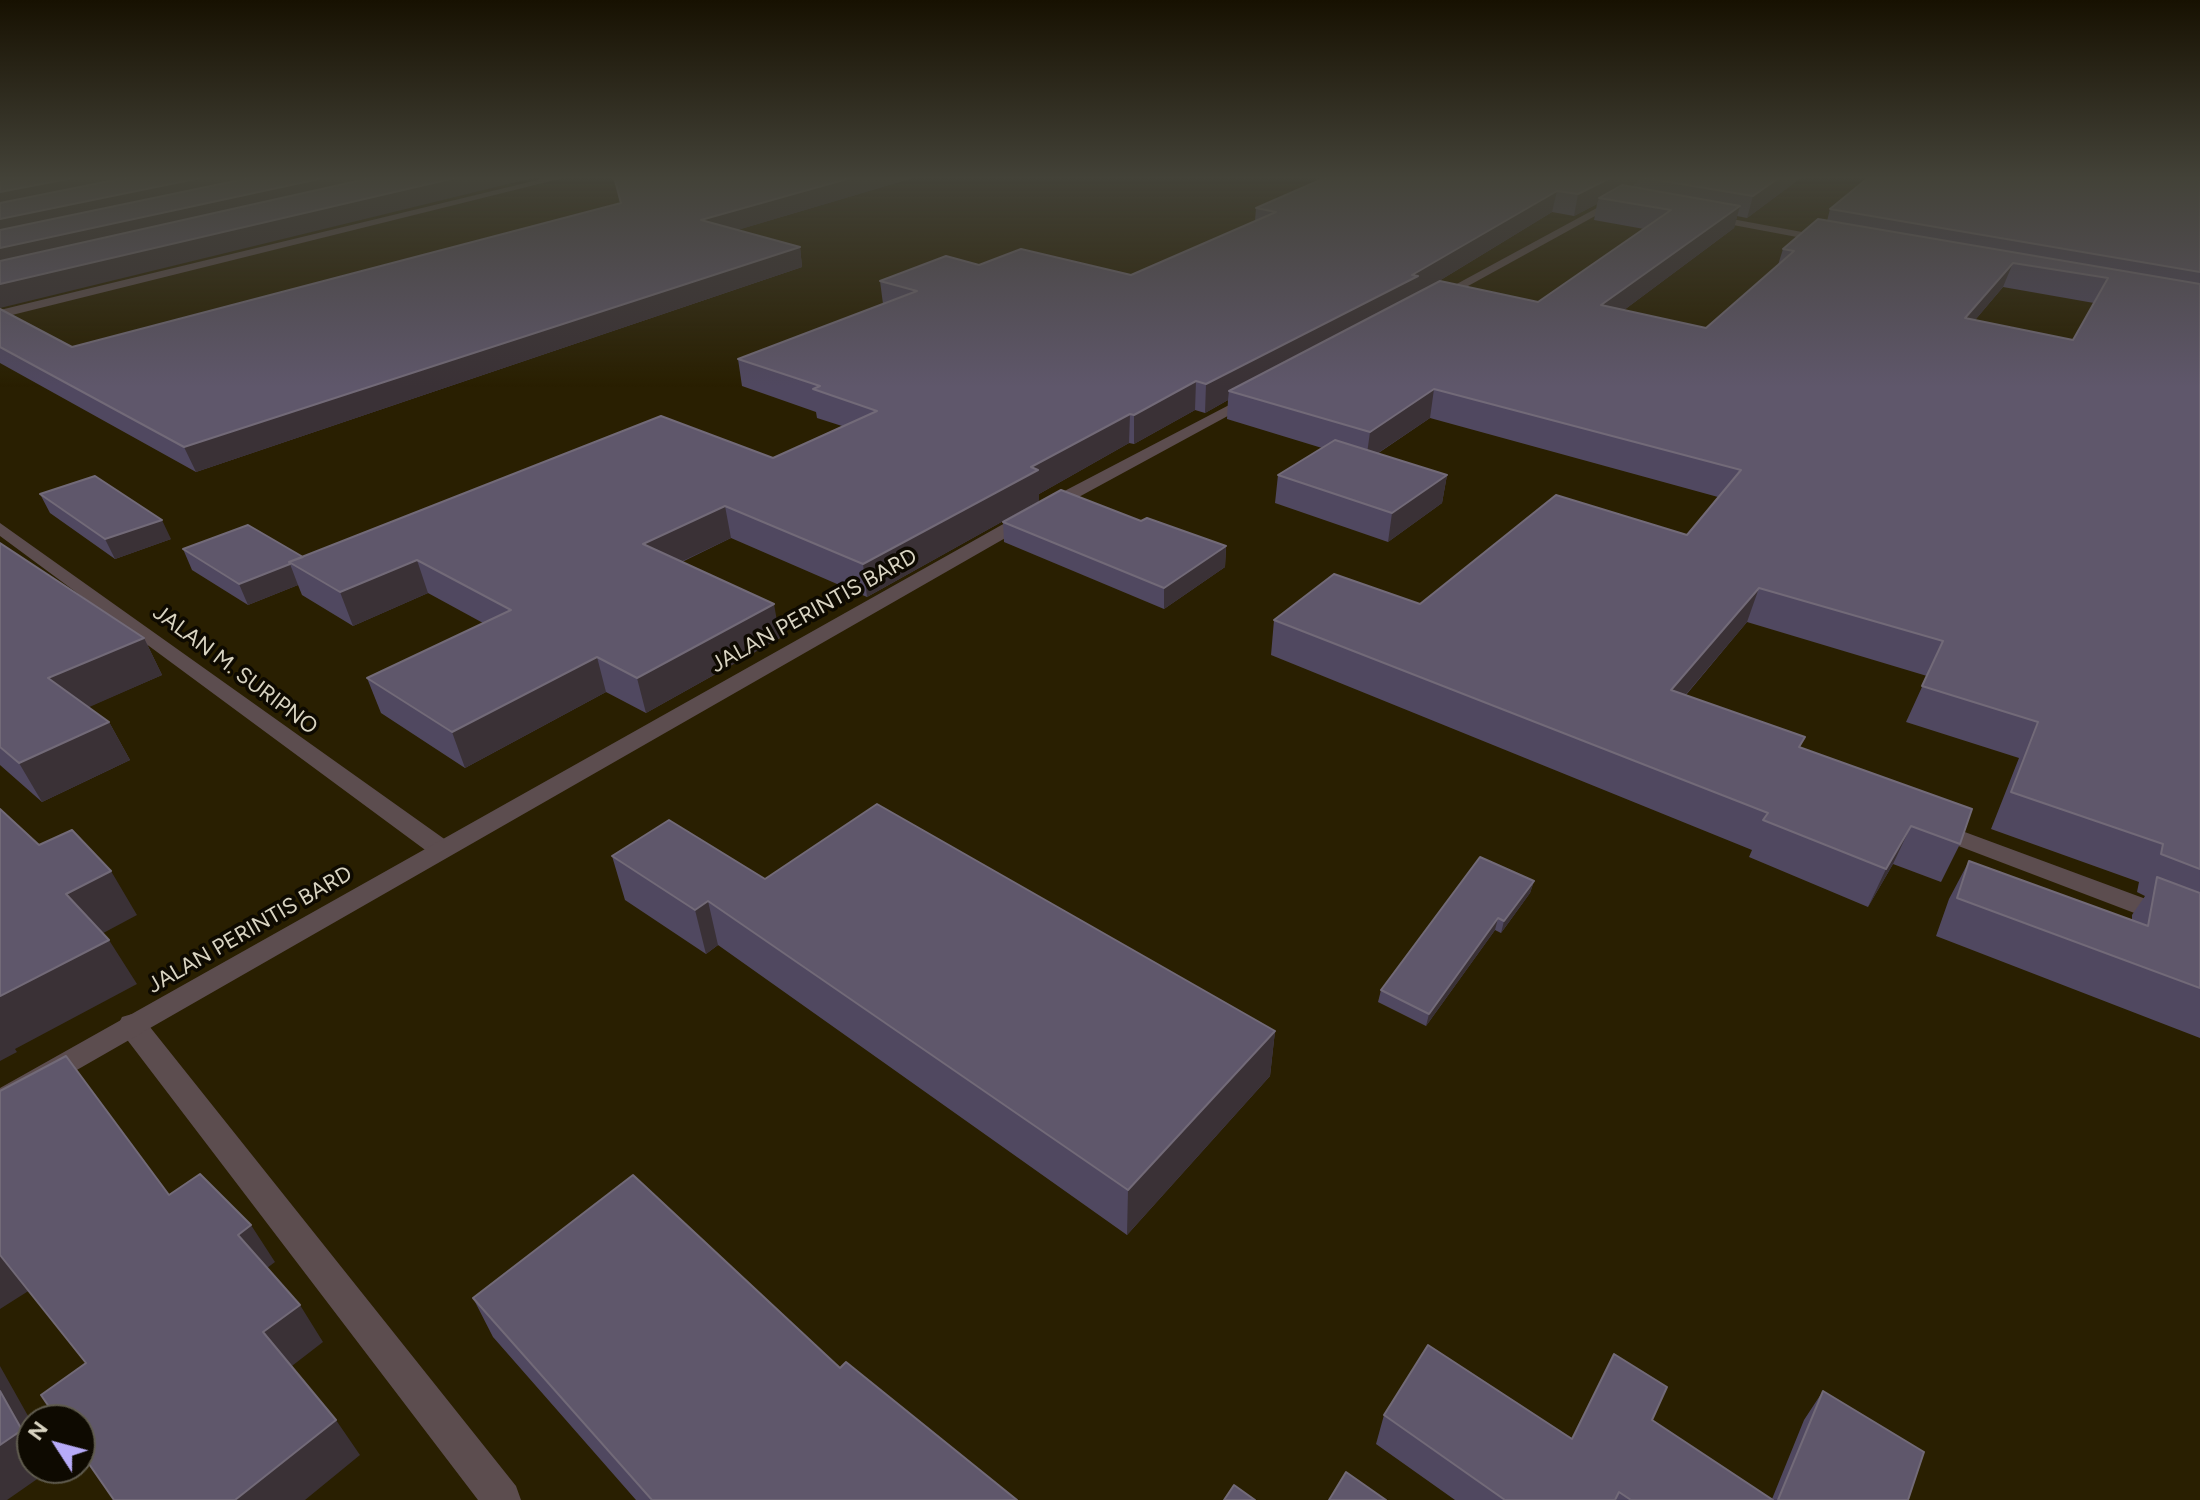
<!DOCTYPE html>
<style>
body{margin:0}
#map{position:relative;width:2200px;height:1500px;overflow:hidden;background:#291f01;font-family:Figtree,sans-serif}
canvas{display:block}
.north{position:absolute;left:16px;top:1404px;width:80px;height:80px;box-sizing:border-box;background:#0e0a01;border:2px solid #5f5b4e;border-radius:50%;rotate:306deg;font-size:22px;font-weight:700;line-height:32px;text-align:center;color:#d9d4c2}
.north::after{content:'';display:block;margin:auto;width:28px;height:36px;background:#b7abf8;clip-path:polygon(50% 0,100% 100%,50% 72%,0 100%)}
</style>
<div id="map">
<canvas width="2200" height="1500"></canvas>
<div class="north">N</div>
</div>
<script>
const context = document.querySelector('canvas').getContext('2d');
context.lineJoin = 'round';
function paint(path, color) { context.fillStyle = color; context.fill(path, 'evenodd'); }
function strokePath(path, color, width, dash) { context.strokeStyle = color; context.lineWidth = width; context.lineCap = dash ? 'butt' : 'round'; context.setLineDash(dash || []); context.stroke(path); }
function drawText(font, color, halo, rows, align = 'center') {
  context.font = font + ' Figtree,sans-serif'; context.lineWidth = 7; context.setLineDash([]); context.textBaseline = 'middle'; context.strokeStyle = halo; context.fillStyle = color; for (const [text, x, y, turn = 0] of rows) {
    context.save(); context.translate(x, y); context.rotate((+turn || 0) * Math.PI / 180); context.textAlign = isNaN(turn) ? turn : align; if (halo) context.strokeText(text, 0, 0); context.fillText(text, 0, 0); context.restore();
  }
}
paint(new Path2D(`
 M 550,177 L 567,177 L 0,318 L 0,310 Z
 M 1705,214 L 1829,237 L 1834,240 L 1829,243 L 1701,219 L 1701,215 Z
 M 0,523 L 450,843 L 453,849 L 450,855 L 432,855 L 0,536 Z
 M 1935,821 L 2200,919 L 2200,938 L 1927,834 L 1923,829 L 1927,824 Z
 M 132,1014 L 142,1017 L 516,1486 L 521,1500 L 478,1500 L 122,1033 L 118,1025 L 122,1017 Z`), '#5c4d4f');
paint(new Path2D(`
 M 1654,177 L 1666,177 L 1439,302 L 1429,299 Z
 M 1254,392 L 1259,393 L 1259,399 L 1042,517 L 0,1114 L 0,1088 L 1030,509 Z`), '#5c4d4f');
paint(new Path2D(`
 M 614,177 L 916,177 L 737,230 L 800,247 L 802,267 L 196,472 L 0,363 L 0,309 L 72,347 L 620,203 Z
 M 1327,177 L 1802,177 L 1747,218 L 1737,216 L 1734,228 L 1624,310 L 1706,328 L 1778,265 L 1783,249 L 1827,221 L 1830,209 L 2200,177 L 2200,1038 L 1936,936 L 1949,899 L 1969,861 L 2132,920 L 2132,915 L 2145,896 L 2137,892 L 2139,882 L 1991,829 L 2019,758 L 1906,722 L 1927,676 L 1747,622 L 1686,695 L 1801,748 L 1960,844 L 1941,882 L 1893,864 L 1868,907 L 1749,857 L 1752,850 L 1271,655 L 1274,620 L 1420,604 L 1687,535 L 1718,497 L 1430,418 L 1377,454 L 1447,475 L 1442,503 L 1388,542 L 1275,503 L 1278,475 L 1322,448 L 1227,419 L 1228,400 L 1205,413 L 1195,410 L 1134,444 L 1129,443 L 1039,494 L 1039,501 L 867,597 L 731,538 L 682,562 L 780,638 L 646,713 L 606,692 L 465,768 L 381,713 L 367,678 L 483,623 L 428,593 L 353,626 L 302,595 L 298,585 L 248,605 L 192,570 L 183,549 L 303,557 L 773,458 L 842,426 L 817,418 L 816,412 L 742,386 L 738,359 L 883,304 L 880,281 L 979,265 L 1131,275 L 1255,221 L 1256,208 ZM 1597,204 L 1594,220 L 1644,229 L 1538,302 L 1439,281 L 1552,212 L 1574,216 ZM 2003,287 L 2094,303 L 2073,340 L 1975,320 Z
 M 40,494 L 171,539 L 115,559 L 50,513 Z
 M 1141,521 L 1226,546 L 1225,567 L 1164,609 L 1004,542 L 1003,522 Z
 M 0,543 L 144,638 L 162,675 L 88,707 L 109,722 L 130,760 L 42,802 L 0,765 Z
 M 612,856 L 765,879 L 1275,1031 L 1270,1076 L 1127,1235 L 718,945 L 706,954 L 625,900 Z
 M 1534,881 L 1530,893 L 1501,933 L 1495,930 L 1426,1026 L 1378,1002 L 1381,990 Z
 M 473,1298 L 840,1368 L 1017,1500 L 636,1500 L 493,1337 Z
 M 1823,1391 L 1908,1500 L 1455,1500 L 1376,1444 L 1384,1415 L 1572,1439 L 1652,1420 L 1772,1499 L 1804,1420 Z`), '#504860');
paint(new Path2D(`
 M 0,177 L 61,177 L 0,189 Z
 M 78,177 L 173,177 L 0,213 L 0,192 Z
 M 205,177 L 296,177 L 0,241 L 0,219 Z
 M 328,177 L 413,177 L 0,271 L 0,248 Z
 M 459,177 L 537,177 L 0,308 L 0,284 Z
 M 854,177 L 916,177 L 704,240 L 701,220 Z
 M 1612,177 L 1638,177 L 1637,183 L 1606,199 L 1599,198 L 1597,204 L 1574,216 L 1578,194 Z
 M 1780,177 L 1802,177 L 1747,218 L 1753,196 Z
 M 1557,191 L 1552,212 L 1416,295 L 1229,391 L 1228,400 L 1205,413 L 1206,384 L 1412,275 Z
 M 1740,206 L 1734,228 L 1596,331 L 1601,305 Z
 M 800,247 L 802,267 L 196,472 L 184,447 Z
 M 2013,263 L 2003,287 L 1954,345 L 1965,318 Z
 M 1196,381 L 1195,410 L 1134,444 L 1134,415 Z
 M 1434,389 L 1430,418 L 1366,461 L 1370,432 Z
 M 1130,414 L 1129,443 L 1039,494 L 1039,501 L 867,597 L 863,564 L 1031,467 Z
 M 1447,475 L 1442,503 L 1388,542 L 1392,513 Z
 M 725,506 L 731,538 L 651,576 L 643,544 Z
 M 162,520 L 171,539 L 115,559 L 105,539 Z
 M 1226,546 L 1225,567 L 1164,609 L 1164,588 Z
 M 417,560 L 428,593 L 353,626 L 340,592 Z
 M 290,564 L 298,585 L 248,605 L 239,584 Z
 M 1759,588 L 1747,622 L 1660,725 L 1671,690 Z
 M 774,604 L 780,638 L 646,713 L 637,678 Z
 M 144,638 L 162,675 L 69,716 L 48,678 Z
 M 597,657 L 606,692 L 465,768 L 452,732 Z
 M 109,722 L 130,760 L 42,802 L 19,763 Z
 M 1911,826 L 1893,864 L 1868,907 L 1886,869 Z
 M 111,871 L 137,915 L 94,938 L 66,894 Z
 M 1534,881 L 1530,893 L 1501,933 L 1504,921 Z
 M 708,901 L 718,945 L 706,954 L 695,910 Z
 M 1498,918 L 1495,930 L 1426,1026 L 1429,1014 Z
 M 109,940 L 137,984 L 15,1049 L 17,1052 L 0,1061 L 0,996 Z
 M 1275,1031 L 1270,1076 L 1127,1235 L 1128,1190 Z
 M 251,1225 L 275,1262 L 263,1271 L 238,1235 Z
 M 0,1255 L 30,1290 L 0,1309 Z
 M 300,1305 L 323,1342 L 288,1369 L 263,1332 Z
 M 0,1366 L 32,1423 L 32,1468 L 53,1468 L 7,1500 L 0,1500 Z
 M 336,1420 L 360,1455 L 305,1500 L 235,1500 Z`), '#3a3136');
const building = new Path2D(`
 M 19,177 L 78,177 L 0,192 L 0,181 Z
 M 129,177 L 205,177 L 0,219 L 0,203 Z
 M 254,177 L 328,177 L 0,248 L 0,230 Z
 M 375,177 L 459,177 L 0,284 L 0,261 Z
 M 614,177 L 854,177 L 701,220 L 800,247 L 184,447 L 0,347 L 0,309 L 72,347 L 621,203 Z
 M 1327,177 L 1612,177 L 1578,194 L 1557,191 L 1412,275 L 1418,276 L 1206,384 L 1196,381 L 1134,415 L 1130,414 L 1031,467 L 1038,470 L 863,564 L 725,506 L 643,544 L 774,604 L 637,678 L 597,657 L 452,732 L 367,678 L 511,610 L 417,560 L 340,592 L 289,562 L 661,416 L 773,458 L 877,411 L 813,389 L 820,386 L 738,359 L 917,291 L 880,281 L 946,256 L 979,265 L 1021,249 L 1131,275 L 1276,212 L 1256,208 Z
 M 1639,177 L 1780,177 L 1753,196 Z
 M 1869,177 L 2200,177 L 2200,272 L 1830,209 Z
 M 1622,185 L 1740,206 L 1601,305 L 1706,328 L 1794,251 L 1783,249 L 1818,219 L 2200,284 L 2200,869 L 2161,854 L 2163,844 L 2011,792 L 2038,722 L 1922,686 L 1943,641 L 1759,588 L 1671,690 L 1805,737 L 1799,747 L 1972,809 L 1960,844 L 1911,826 L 1886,869 L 1763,820 L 1768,813 L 1274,620 L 1334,574 L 1420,604 L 1556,495 L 1687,535 L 1741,470 L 1434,389 L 1370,432 L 1229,391 L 1440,281 L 1538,302 L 1671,210 L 1599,198 ZM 2013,263 L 2108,278 L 2073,340 L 1965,318 Z
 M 1335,440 L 1447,475 L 1392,513 L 1278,475 Z
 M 95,476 L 162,520 L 105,539 L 40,494 Z
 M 1061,490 L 1141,521 L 1147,518 L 1226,546 L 1164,588 L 1003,522 Z
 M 248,525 L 303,557 L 289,562 L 290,564 L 239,584 L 183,549 Z
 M 0,543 L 144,638 L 48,678 L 109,722 L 19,763 L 0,747 Z
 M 877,804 L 1275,1031 L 1128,1190 L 708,901 L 695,910 L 612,856 L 669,820 L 765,879 Z
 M 0,809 L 39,845 L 72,830 L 111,871 L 66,894 L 109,940 L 0,996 Z
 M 1480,857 L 1534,881 L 1504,921 L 1498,918 L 1429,1014 L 1381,990 Z
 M 1969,861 L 2148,926 L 2157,877 L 2200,893 L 2200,988 L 1957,898 Z
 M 66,1056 L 169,1195 L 200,1174 L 251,1225 L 238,1235 L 300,1305 L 263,1332 L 336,1420 L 235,1500 L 114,1500 L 80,1451 L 80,1420 L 58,1420 L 41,1395 L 86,1363 L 0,1255 L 0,1091 Z
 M 633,1175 L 840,1368 L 846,1362 L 1017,1500 L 652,1500 L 473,1298 Z
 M 1428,1345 L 1572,1439 L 1614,1354 L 1667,1387 L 1652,1420 L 1773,1500 L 1631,1500 L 1619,1492 L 1615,1500 L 1505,1500 L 1384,1415 Z
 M 0,1391 L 22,1430 L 0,1445 Z
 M 1823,1391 L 1924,1452 L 1908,1500 L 1778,1500 Z
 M 1346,1472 L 1386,1500 L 1329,1500 Z
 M 1234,1485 L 1255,1500 L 1224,1500 Z`);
paint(building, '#5f576b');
strokePath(building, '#726a78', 2);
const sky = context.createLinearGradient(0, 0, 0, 387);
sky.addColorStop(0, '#171101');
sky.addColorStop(0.46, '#434238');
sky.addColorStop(1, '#43423800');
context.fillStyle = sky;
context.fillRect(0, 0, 2200, 387);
drawText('22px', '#d9d4c2', '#0e0a01', [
 ["JALAN PERINTIS BARD",814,611,-29],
 ["JALAN M. SURIPNO",235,670,37],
 ["JALAN PERINTIS BARD",250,930,-30]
]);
</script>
